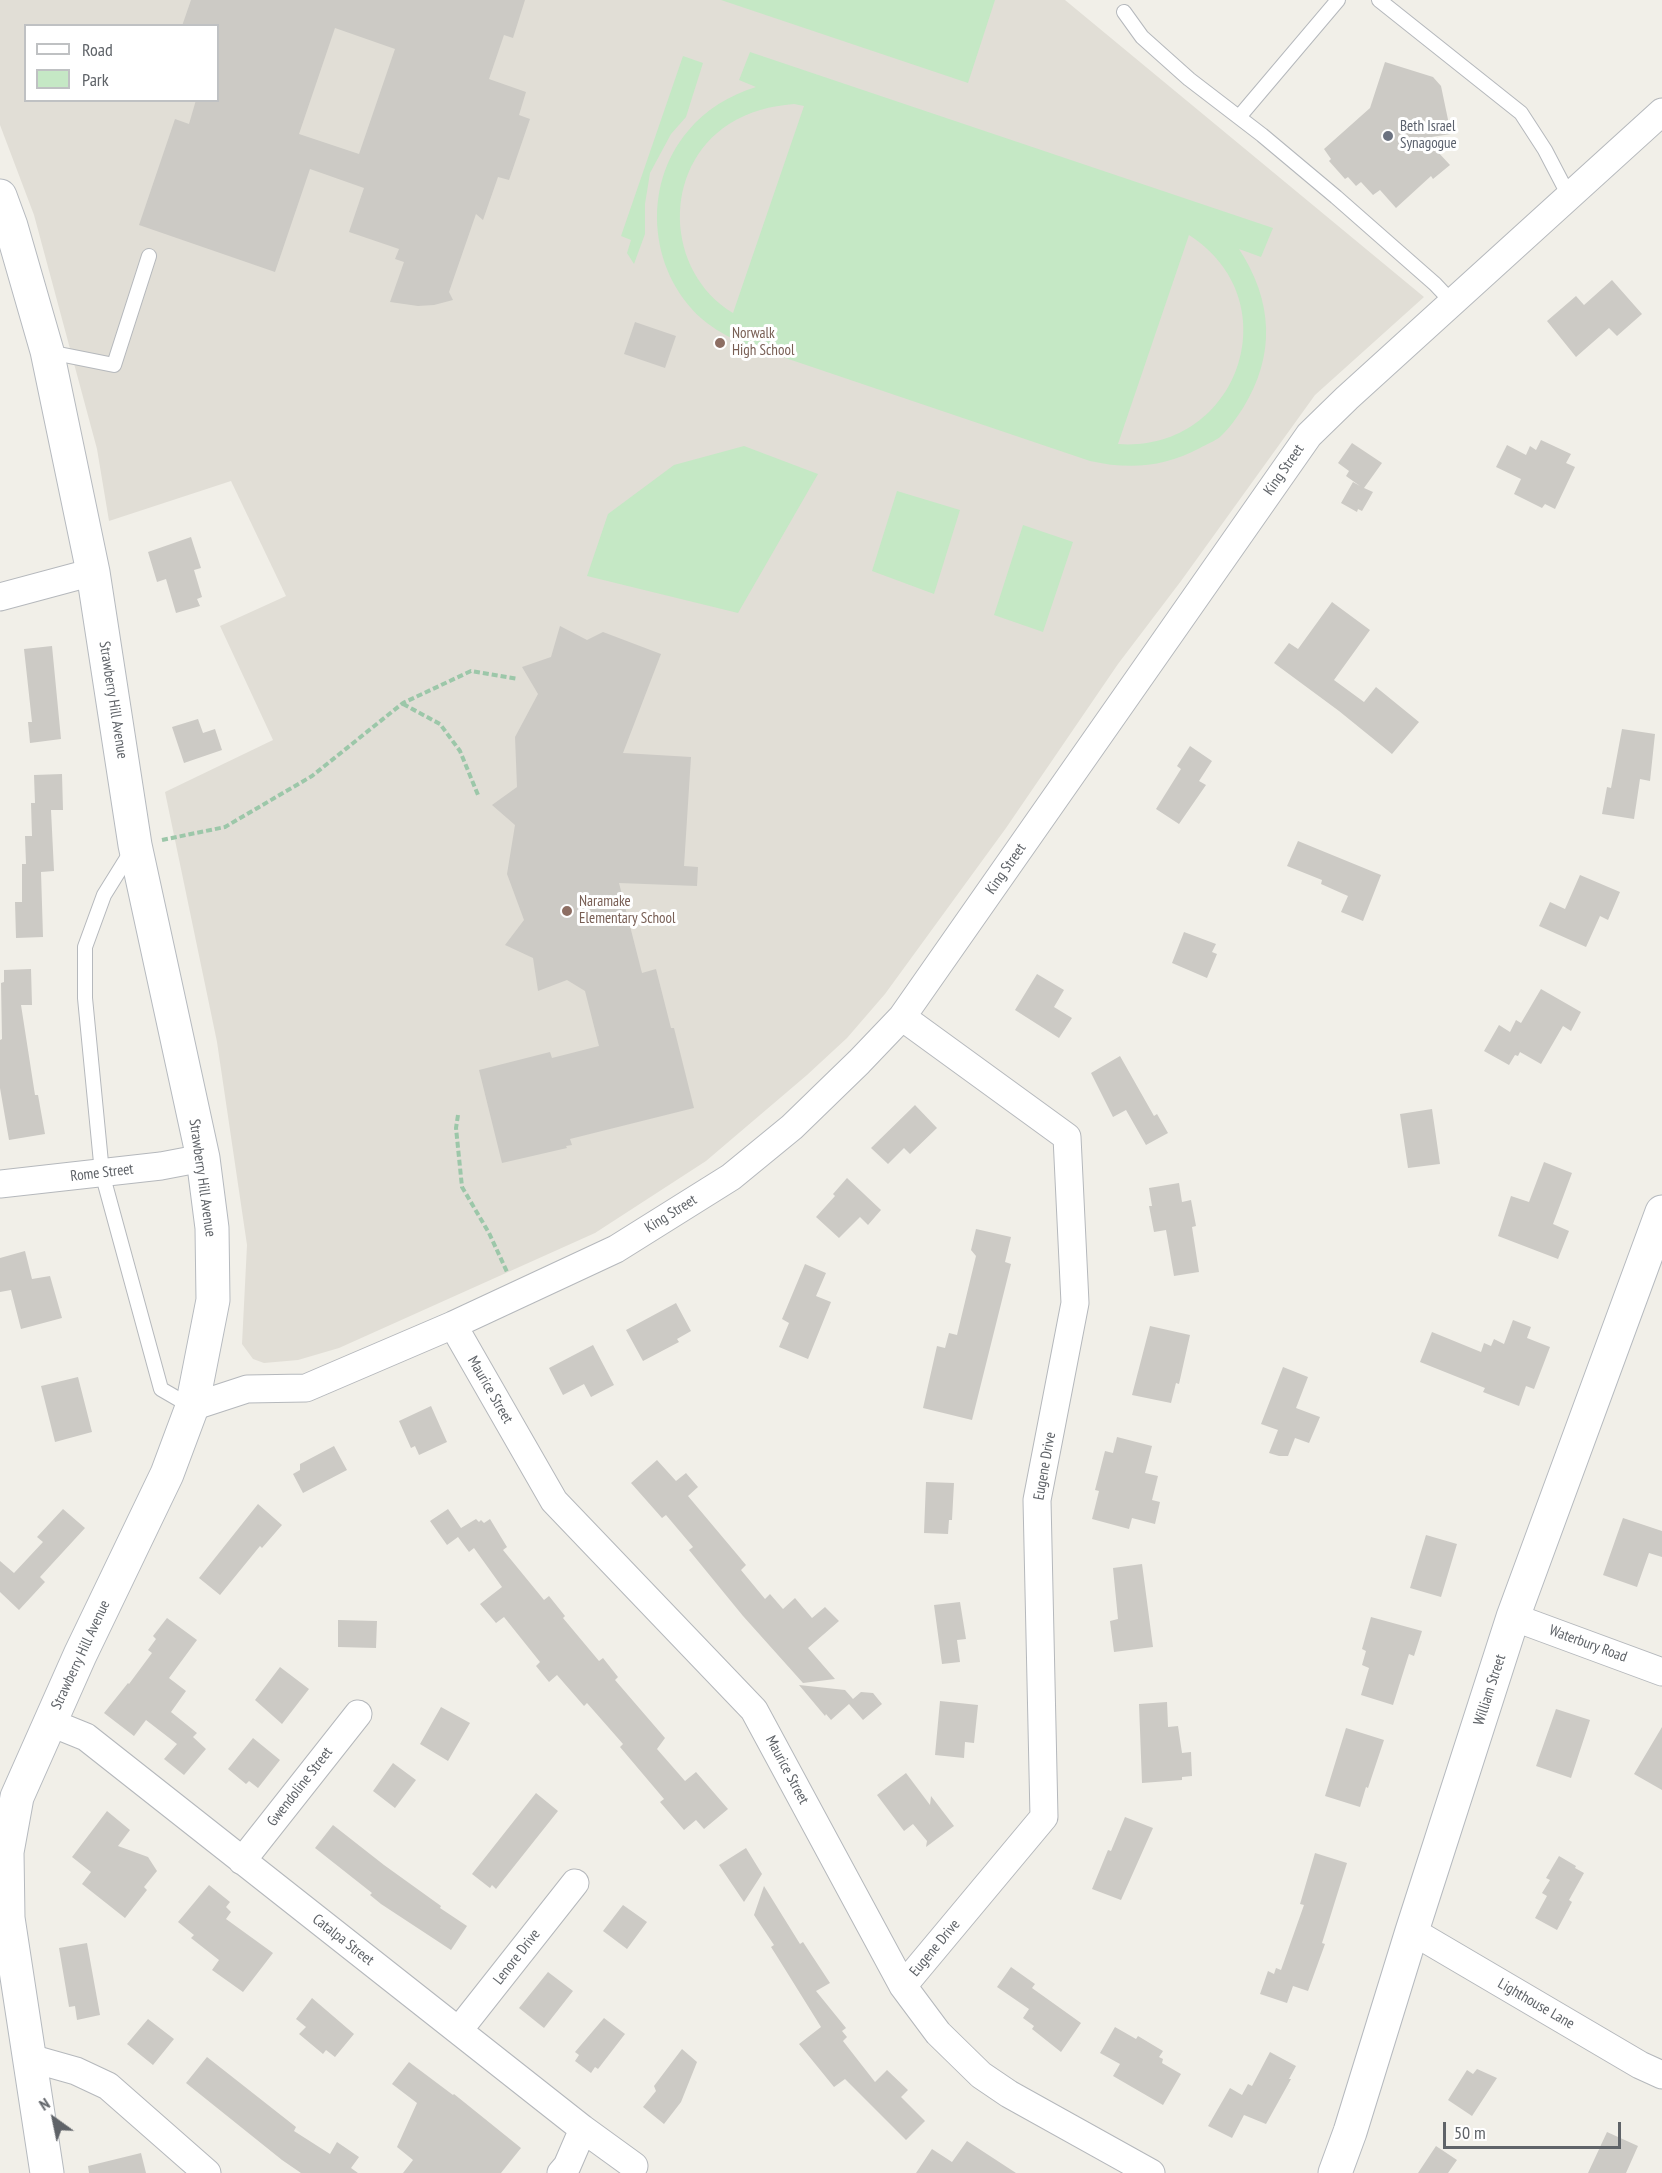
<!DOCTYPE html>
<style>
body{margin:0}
#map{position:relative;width:1662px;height:2173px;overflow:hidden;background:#f1efe8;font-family:"PT Sans Narrow",sans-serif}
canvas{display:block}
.legend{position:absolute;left:24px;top:24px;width:195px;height:78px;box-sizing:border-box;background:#fff;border:2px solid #bfc1c3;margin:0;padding:8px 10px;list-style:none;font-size:18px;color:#5f6368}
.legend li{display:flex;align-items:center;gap:12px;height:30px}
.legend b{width:30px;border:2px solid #bfc1c3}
.north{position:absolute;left:24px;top:2089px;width:60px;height:60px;-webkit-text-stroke:4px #fff;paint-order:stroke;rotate:327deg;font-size:16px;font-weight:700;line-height:24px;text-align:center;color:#5f6368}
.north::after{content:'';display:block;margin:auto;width:21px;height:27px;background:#5f6368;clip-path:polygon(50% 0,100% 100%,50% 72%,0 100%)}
.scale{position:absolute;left:1443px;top:2122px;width:178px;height:27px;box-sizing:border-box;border:3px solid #5f6368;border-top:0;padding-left:8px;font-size:18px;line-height:21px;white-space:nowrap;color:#5f6368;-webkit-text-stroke:4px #fff;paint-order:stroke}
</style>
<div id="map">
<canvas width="1662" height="2173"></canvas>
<ul class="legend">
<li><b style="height:8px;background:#fff"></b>Road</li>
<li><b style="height:16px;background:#c5e8c5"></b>Park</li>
</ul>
<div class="north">N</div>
<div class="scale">50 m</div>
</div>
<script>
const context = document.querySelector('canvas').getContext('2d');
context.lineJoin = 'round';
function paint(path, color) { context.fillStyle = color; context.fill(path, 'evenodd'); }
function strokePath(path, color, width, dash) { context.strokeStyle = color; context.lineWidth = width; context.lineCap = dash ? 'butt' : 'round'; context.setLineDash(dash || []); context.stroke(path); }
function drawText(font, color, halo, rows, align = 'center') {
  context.font = font + ' "PT Sans Narrow",sans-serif'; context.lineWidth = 6; context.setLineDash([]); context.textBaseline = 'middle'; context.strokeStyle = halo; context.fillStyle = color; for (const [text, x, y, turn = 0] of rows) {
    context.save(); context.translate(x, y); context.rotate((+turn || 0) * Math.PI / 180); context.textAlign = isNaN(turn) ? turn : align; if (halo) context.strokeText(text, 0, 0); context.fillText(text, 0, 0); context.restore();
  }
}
paint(new Path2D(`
 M 0,0 L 1065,0 L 1424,297 L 1315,395 L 1181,581 L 1118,664 L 1006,828 L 885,994 L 847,1038 L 807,1075 L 706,1161 L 595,1233 L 339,1348 L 298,1360 L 264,1363 L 253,1359 L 242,1344 L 247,1245 L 217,1042 L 165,792 L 273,740 L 220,626 L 286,596 L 231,481 L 109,521 L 97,449 L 34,215 L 0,125 ZM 26,26 L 218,26 L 218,100 L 26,100 Z`), '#e1ded6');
paint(new Path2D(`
 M 721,0 L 995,0 L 968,83 Z
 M 750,52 L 1273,228 L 1261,257 L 1239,249 C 1273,301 1276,355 1243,408 C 1237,417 1229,429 1220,437 C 1215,441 1207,444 1200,448 C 1164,467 1130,470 1090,461 L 747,345 C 732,339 719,332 707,323 C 649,277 640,187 688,131 C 706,109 730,95 756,87 L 739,80 ZM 794,104 L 804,106 L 733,313 C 665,272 661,168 729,124 C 750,111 770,106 794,104 ZM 1189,235 C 1292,301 1238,453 1118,444 Z
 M 683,56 L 703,63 L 686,117 L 671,134 L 650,173 L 645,204 L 645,234 L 634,264 L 627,253 L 631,240 L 621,236 Z
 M 744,446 L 818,474 L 738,613 L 587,576 L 608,514 L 674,465 Z
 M 897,491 L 960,510 L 934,594 L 872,571 Z
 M 1023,525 L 1073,542 L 1043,632 L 994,615 Z`), '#c5e8c5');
paint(new Path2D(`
 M 191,0 L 525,0 L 513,38 L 504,35 L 489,79 L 526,92 L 519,115 L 530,119 L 509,180 L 498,177 L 483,220 L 476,214 L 449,292 L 453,300 L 434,305 L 418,306 L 390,302 L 404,262 L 395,259 L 399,249 L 349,232 L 364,188 L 310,169 L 275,272 L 139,225 L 175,119 L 189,124 L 196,100 L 218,100 L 218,26 L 182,26 ZM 335,28 L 395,49 L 359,154 L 299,134 Z
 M 1385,62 L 1433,77 L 1441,86 L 1451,134 L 1425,138 L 1450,165 L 1433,179 L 1431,176 L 1396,208 L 1380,190 L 1373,195 L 1361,182 L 1356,186 L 1348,177 L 1345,179 L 1329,161 L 1331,159 L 1324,149 L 1370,108 Z
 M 1612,280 L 1642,314 L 1617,336 L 1609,328 L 1576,357 L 1547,321 L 1576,296 L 1584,305 Z
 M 635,322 L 676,336 L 665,368 L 624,354 Z
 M 1541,440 L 1571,454 L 1566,463 L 1575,467 L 1555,509 L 1545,504 L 1542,508 L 1514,494 L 1521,479 L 1496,467 L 1507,445 L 1526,455 L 1530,446 L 1536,450 Z
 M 1352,443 L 1382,463 L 1364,488 L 1373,492 L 1362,511 L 1358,509 L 1357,512 L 1341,503 L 1353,482 L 1360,486 L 1346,476 L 1349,471 L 1338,463 Z
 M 191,537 L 201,568 L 194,570 L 202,597 L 197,599 L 200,606 L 176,613 L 166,579 L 157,582 L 148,552 Z
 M 1332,602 L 1370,630 L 1334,680 L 1364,702 L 1376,687 L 1419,722 L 1392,754 L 1339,711 L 1274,663 L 1289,643 L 1298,649 Z
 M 560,626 L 587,640 L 603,632 L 661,654 L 623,753 L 691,757 L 684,866 L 698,867 L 697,886 L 619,883 L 642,973 L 656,969 L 671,1028 L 674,1028 L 694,1108 L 570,1139 L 572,1145 L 566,1146 L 567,1148 L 502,1163 L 479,1070 L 550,1052 L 552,1058 L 599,1046 L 585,991 L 567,980 L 538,991 L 533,958 L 505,945 L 524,920 L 507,874 L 515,825 L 492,805 L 517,787 L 515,737 L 538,694 L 522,667 L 551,657 Z
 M 52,646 L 61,739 L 30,743 L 28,722 L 32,722 L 24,649 Z
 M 198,719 L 203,733 L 215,729 L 222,750 L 184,763 L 172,727 Z
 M 1622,729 L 1655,734 L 1650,781 L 1640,779 L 1634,819 L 1602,814 L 1607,787 L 1611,788 Z
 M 1190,746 L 1212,761 L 1199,781 L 1206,785 L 1179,824 L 1156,809 L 1181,769 L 1177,766 Z
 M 62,774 L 63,810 L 51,810 L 54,871 L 41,872 L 43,937 L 16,938 L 15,902 L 22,902 L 22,864 L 26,864 L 25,836 L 32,836 L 31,803 L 35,803 L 34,775 Z
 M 1298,841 L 1381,875 L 1363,921 L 1341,912 L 1348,896 L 1321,884 L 1322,880 L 1287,866 Z
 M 1580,875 L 1620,892 L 1608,920 L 1600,916 L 1586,947 L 1539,926 L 1550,902 L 1565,909 Z
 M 1184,932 L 1216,944 L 1212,952 L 1217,954 L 1207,978 L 1172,963 Z
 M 31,969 L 32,1005 L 21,1005 L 35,1095 L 38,1095 L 45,1134 L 9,1140 L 0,1088 L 0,1040 L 2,1039 L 1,983 L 4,982 L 4,970 Z
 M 1037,974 L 1064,990 L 1054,1007 L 1072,1018 L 1059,1038 L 1015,1010 Z
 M 1541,989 L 1581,1012 L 1571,1031 L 1563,1026 L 1541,1064 L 1520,1052 L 1518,1056 L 1515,1055 L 1509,1065 L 1484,1051 L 1499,1025 L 1510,1032 L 1516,1020 L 1521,1023 Z
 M 1120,1056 L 1154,1116 L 1157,1114 L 1168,1133 L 1146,1145 L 1126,1110 L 1113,1117 L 1091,1073 Z
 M 915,1105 L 937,1128 L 910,1154 L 904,1148 L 888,1164 L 871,1148 Z
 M 1432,1109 L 1440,1164 L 1408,1168 L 1400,1114 Z
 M 1544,1162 L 1572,1173 L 1553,1224 L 1569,1231 L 1558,1259 L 1498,1236 L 1511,1196 L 1529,1202 Z
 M 847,1178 L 881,1210 L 868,1225 L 860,1217 L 839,1238 L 816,1217 L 835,1196 L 833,1194 Z
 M 1179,1183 L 1182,1202 L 1191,1200 L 1196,1226 L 1192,1227 L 1199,1272 L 1174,1276 L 1166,1230 L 1154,1232 L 1149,1206 L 1152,1206 L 1149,1188 Z
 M 976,1229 L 1011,1237 L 1005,1262 L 1011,1264 L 972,1420 L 923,1408 L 937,1346 L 945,1348 L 949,1333 L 957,1335 L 976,1256 L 971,1250 Z
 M 25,1251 L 32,1279 L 50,1276 L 62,1318 L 21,1329 L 11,1290 L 0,1292 L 0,1258 Z
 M 805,1264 L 826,1273 L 816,1296 L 831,1302 L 808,1359 L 779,1347 L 789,1323 L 782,1319 Z
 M 676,1303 L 691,1331 L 677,1339 L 679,1342 L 643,1361 L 626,1330 Z
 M 1513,1320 L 1531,1327 L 1527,1338 L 1550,1347 L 1534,1389 L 1526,1386 L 1519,1406 L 1483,1392 L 1485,1388 L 1420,1362 L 1432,1332 L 1481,1352 L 1484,1343 L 1491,1346 L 1494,1339 L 1504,1344 Z
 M 1150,1326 L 1190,1335 L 1179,1384 L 1176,1383 L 1171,1403 L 1132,1395 Z
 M 593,1345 L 614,1385 L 591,1397 L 584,1384 L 563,1395 L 549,1368 Z
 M 1283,1367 L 1308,1377 L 1296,1408 L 1320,1417 L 1309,1443 L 1295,1438 L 1288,1456 L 1279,1456 L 1269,1453 L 1278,1430 L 1261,1424 Z
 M 78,1377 L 92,1432 L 55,1442 L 41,1386 Z
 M 431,1406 L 447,1442 L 419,1455 L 415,1446 L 411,1448 L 399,1421 Z
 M 1117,1437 L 1152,1446 L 1145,1473 L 1158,1476 L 1152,1500 L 1160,1502 L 1155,1524 L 1132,1518 L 1129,1529 L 1092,1519 L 1099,1491 L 1095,1490 L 1105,1451 L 1113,1453 Z
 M 334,1446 L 347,1470 L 303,1493 L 293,1474 L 300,1470 L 300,1464 Z
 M 657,1460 L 676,1481 L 686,1473 L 698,1487 L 688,1496 L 746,1565 L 741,1570 L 765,1599 L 770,1594 L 783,1609 L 795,1598 L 812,1618 L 825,1607 L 839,1621 L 808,1648 L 835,1679 L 803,1683 L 743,1616 L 689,1550 L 693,1547 L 666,1515 L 662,1518 L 631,1483 Z
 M 926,1482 L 954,1483 L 952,1520 L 949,1520 L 948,1534 L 924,1533 Z
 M 258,1504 L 282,1525 L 262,1548 L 260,1546 L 220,1595 L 199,1578 Z
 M 63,1509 L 85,1528 L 40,1577 L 45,1582 L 19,1610 L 0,1592 L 0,1561 L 14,1573 L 43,1542 L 37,1537 Z
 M 448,1509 L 461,1528 L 476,1519 L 479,1522 L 481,1520 L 484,1523 L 490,1519 L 507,1547 L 503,1550 L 544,1600 L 549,1596 L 565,1616 L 563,1618 L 599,1661 L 603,1658 L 618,1677 L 615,1680 L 665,1738 L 657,1749 L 685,1781 L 696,1772 L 728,1809 L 704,1829 L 696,1820 L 684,1830 L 660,1802 L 664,1799 L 620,1747 L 623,1744 L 587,1703 L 584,1706 L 557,1675 L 549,1682 L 536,1666 L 540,1662 L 504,1617 L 496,1623 L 480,1604 L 502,1587 L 474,1548 L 469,1552 L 458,1537 L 447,1545 L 430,1521 Z
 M 1623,1518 L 1662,1531 L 1662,1557 L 1649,1553 L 1637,1587 L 1603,1575 Z
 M 1426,1535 L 1457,1544 L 1441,1597 L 1410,1588 Z
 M 1142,1564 L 1153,1647 L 1114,1652 L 1110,1621 L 1118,1619 L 1113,1568 Z
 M 960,1602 L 966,1639 L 957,1640 L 960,1662 L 942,1664 L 934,1605 Z
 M 1371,1617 L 1422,1631 L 1414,1656 L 1409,1654 L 1393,1705 L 1361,1695 L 1369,1668 L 1362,1665 L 1366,1651 L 1362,1649 Z
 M 167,1618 L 197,1640 L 169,1678 L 186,1691 L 171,1712 L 197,1733 L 193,1737 L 206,1749 L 184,1775 L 164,1759 L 177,1744 L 146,1720 L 134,1736 L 104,1713 L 128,1683 L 129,1684 L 152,1653 L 148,1650 L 156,1639 L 153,1636 Z
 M 338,1620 L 377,1621 L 376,1648 L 338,1647 Z
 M 280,1667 L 309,1689 L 282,1724 L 255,1700 Z
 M 799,1685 L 845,1690 L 853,1699 L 861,1692 L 873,1693 L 882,1704 L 863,1720 L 849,1704 L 831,1720 L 826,1714 L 825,1716 Z
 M 940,1701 L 978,1705 L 974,1743 L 965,1742 L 964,1758 L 935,1755 Z
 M 1167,1702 L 1168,1727 L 1178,1726 L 1182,1753 L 1191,1752 L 1192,1776 L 1182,1777 L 1182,1780 L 1142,1783 L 1139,1704 Z
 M 441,1707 L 470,1723 L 448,1761 L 420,1744 Z
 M 1556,1709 L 1590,1720 L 1571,1778 L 1536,1766 Z
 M 1662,1727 L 1662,1790 L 1634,1774 Z
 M 1346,1728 L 1384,1740 L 1368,1788 L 1366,1787 L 1360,1807 L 1325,1796 Z
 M 253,1738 L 280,1760 L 258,1788 L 249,1781 L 246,1784 L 228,1769 Z
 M 393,1763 L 416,1780 L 395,1808 L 373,1791 Z
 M 906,1773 L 930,1805 L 931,1796 L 954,1826 L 926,1847 L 927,1841 L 913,1824 L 904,1831 L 877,1795 Z
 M 536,1793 L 558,1811 L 496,1889 L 492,1885 L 490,1888 L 472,1874 Z
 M 107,1811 L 130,1830 L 118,1846 L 148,1857 L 157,1871 L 144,1887 L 147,1890 L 125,1918 L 82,1884 L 91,1872 L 72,1857 Z
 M 1125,1817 L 1153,1828 L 1121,1900 L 1092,1889 L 1108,1850 L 1111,1851 Z
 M 333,1825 L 384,1865 L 441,1906 L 440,1908 L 467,1926 L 451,1950 L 381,1904 L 370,1895 L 372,1893 L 315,1848 Z
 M 746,1848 L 762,1874 L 744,1902 L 719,1865 Z
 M 1315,1853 L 1347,1863 L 1322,1943 L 1325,1944 L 1308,1991 L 1293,1986 L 1287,2003 L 1260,1994 L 1268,1971 L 1274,1974 L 1276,1968 L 1281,1970 L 1304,1905 L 1300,1904 Z
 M 1559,1856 L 1576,1866 L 1575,1868 L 1584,1873 L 1569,1900 L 1572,1902 L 1557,1930 L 1535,1918 L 1547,1896 L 1542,1893 L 1550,1880 L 1546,1878 Z
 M 209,1885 L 230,1902 L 226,1907 L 231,1912 L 226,1919 L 273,1953 L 243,1992 L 212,1970 L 219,1960 L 191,1938 L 194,1935 L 178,1922 Z
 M 764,1886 L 800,1944 L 803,1942 L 830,1983 L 816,1991 L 846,2028 L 842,2031 L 847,2037 L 843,2041 L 875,2082 L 887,2070 L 908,2090 L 901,2097 L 925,2121 L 906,2140 L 845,2079 L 834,2087 L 799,2044 L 821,2027 L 778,1958 L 771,1947 L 774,1945 L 754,1915 Z
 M 623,1905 L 647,1922 L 627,1949 L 603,1931 Z
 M 87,1943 L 100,2015 L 77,2020 L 75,2006 L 69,2007 L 59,1948 Z
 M 1011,1967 L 1035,1984 L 1032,1988 L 1081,2023 L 1061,2052 L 1032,2029 L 1034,2026 L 1023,2018 L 1029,2009 L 997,1987 Z
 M 548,1972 L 573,1991 L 544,2028 L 519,2008 Z
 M 312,1998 L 354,2034 L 335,2057 L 326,2050 L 323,2054 L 299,2034 L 306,2027 L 296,2019 Z
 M 604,2018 L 625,2034 L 598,2069 L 595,2067 L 591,2073 L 575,2061 L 579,2055 L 575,2052 Z
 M 148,2019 L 174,2039 L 153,2065 L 127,2044 Z
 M 1115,2027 L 1136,2039 L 1138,2036 L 1163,2051 L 1159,2057 L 1163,2059 L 1162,2063 L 1181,2074 L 1163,2105 L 1113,2076 L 1120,2064 L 1100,2053 Z
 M 682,2049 L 697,2062 L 681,2102 L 664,2124 L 643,2107 L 656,2091 L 654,2086 Z
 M 1270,2052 L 1296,2066 L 1289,2079 L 1291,2079 L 1266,2124 L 1244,2115 L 1232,2138 L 1208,2126 L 1230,2088 L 1242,2095 L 1248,2084 L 1252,2086 Z
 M 207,2057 L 296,2127 L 294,2131 L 330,2154 L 337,2142 L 359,2157 L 351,2168 L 358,2173 L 301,2173 L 282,2160 L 186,2083 Z
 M 409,2062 L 453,2095 L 454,2094 L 521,2148 L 501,2173 L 403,2173 L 413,2160 L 397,2147 L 417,2103 L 392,2084 Z
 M 1477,2069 L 1497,2078 L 1472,2116 L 1448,2100 L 1467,2070 L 1473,2074 Z
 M 1607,2132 L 1638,2146 L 1626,2173 L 1588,2173 Z
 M 967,2141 L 1016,2173 L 916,2173 L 932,2149 L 952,2162 Z
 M 1436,2146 L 1457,2160 L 1448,2173 L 1418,2173 Z
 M 141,2153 L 146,2173 L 89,2173 L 88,2166 Z`), '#cccac5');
const lane = new Path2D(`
 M 1379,0 L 1521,113 L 1545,150 L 1569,196
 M 1124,12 L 1142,37 L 1189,79 L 1262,135 L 1336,197 L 1435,284 L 1452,302
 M 1239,117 L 1338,0
 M 49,352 L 114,365 L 149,256
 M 132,850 L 104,895 L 85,947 L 85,998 L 102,1173 L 161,1389 L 192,1407`);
const street = new Path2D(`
 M 0,597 L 93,572
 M 902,1017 L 1067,1137 L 1075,1303 L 1037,1500 L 1044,1817 L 903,1986
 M 0,1184 L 161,1166 L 203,1158
 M 453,1325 L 554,1501 L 754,1710 L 903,1986 L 938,2033 L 981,2075 L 1009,2094 L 1151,2173
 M 192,1407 L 247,1389 L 306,1388 L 453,1325 L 616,1249 L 731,1177 L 792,1127 L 859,1062 L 902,1017 L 1309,435 L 1347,398 L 1662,112
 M 1513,1617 L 1662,1672
 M 49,1722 L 86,1737 L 583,2129 L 634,2166
 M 242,1861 L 358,1714
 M 1412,1931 L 1640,2065 L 1662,2075
 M 459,2030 L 575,1883
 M 30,2058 L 76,2071 L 108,2086 L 207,2173
 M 561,2173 L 567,2166 L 583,2129`);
const secondary = new Path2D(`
 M 0,196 L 11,226 L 47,351 L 93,572 L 135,845 L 203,1158 L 212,1228 L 213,1300 L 192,1407 L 167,1474 L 80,1655 L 17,1797 L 7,1852 L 8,1918 L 47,2173
 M 1335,2173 L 1350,2132 L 1412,1931 L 1513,1617 L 1662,1212`);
strokePath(lane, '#b5b8bc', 16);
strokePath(street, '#b5b8bc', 29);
strokePath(secondary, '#b6babf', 35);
strokePath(new Path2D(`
 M 403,704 L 440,724 L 460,751 L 478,795
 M 162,840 L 225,827 L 312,776 L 403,703 L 471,671 L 518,679
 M 458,1115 L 456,1128 L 462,1187 L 489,1233 L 508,1274`), '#9cc7a9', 4, [6, 3]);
strokePath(lane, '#fff', 14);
strokePath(street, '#fff', 27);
strokePath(secondary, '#fff', 33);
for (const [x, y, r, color] of [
 [1388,136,6,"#6b7280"],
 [720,343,6,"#8d6e63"],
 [567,911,6,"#8d6e63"]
]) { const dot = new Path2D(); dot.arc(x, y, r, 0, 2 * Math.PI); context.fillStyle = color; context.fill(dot); strokePath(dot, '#fff', 2); }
drawText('15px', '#5b616d', '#fff', [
 ["Beth Israel",1400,127],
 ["Synagogue",1400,144]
], 'left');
drawText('15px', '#785e54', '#fff', [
 ["Norwalk",732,334],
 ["High School",732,351],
 ["Naramake",579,902],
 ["Elementary School",579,919]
], 'left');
drawText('15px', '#5f6368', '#fff', [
 ["King Street",1284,470,-55],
 ["Strawberry Hill Avenue",113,700,81],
 ["King Street",1006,869,-55],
 ["Rome Street",102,1173,-7],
 ["Strawberry Hill Avenue",202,1178,82],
 ["King Street",671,1214,-32],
 ["Maurice Street",490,1390,60],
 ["Eugene Drive",1045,1466,-80],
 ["Waterbury Road",1588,1644,20],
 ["Strawberry Hill Avenue",81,1655,-65],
 ["William Street",1490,1690,-72],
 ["Maurice Street",787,1770,62],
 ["Gwendoline Street",300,1787,-52],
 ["Catalpa Street",343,1940,38],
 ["Eugene Drive",935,1948,-50],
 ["Lenore Drive",517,1957,-52],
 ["Lighthouse Lane",1536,2004,30]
]);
</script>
